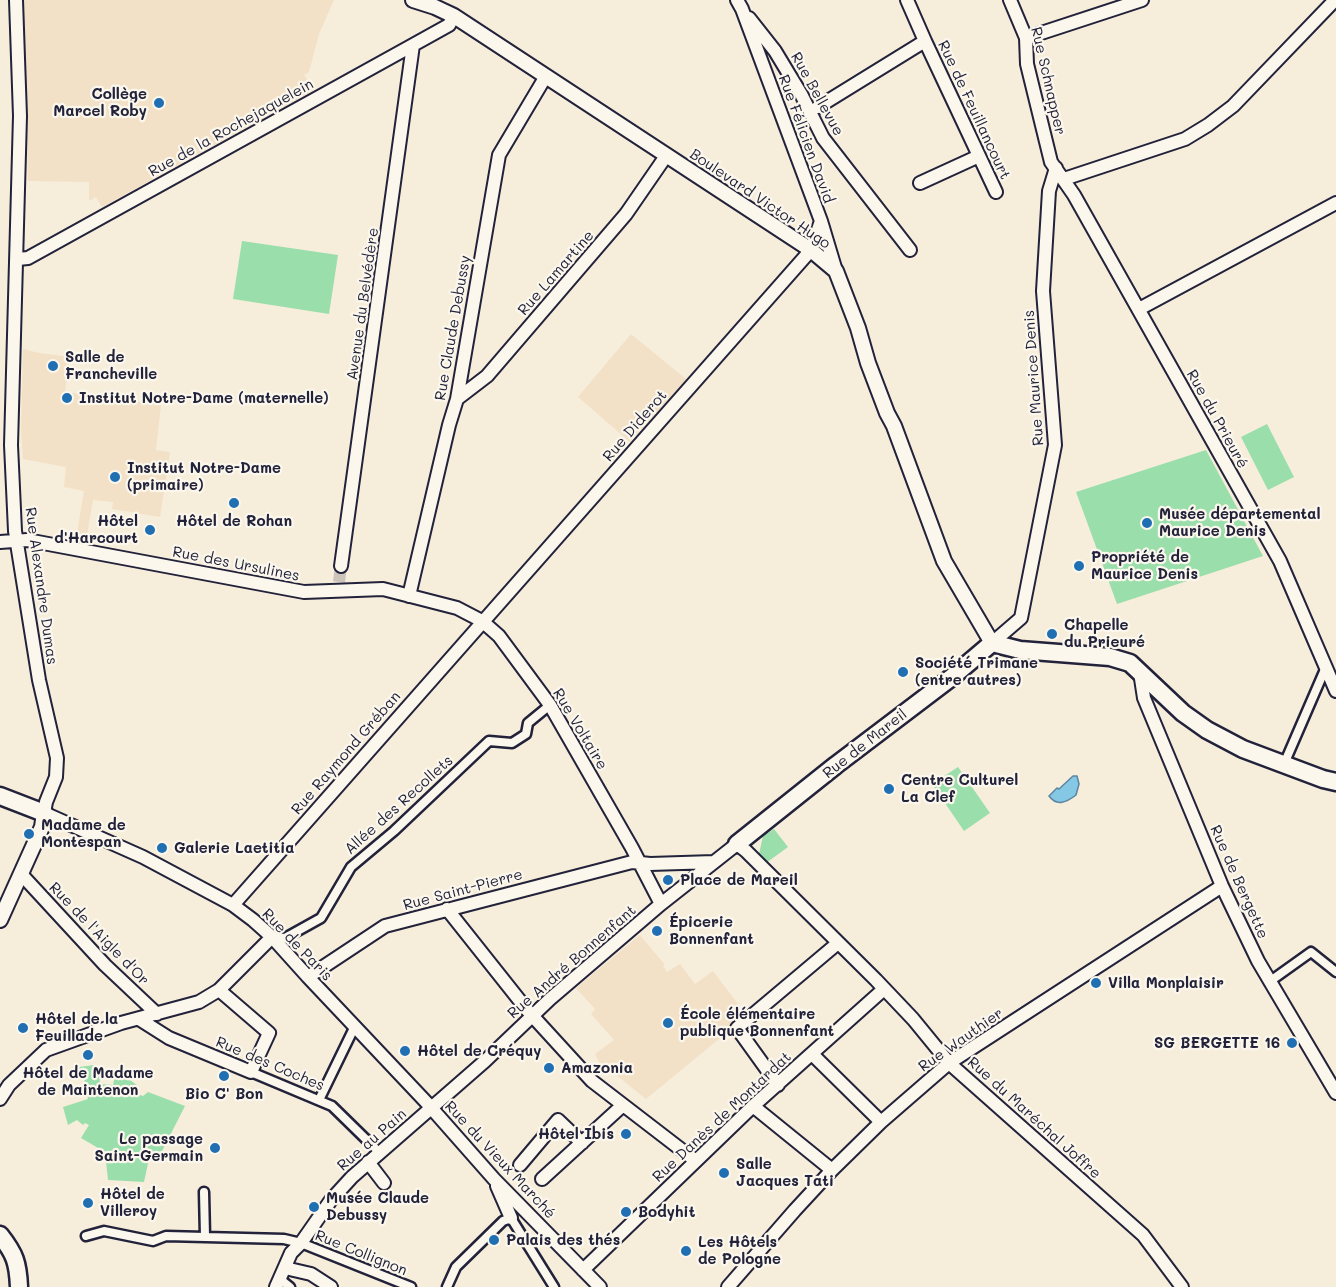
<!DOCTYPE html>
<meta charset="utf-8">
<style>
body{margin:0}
canvas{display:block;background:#f7eddb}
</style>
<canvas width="1336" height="1287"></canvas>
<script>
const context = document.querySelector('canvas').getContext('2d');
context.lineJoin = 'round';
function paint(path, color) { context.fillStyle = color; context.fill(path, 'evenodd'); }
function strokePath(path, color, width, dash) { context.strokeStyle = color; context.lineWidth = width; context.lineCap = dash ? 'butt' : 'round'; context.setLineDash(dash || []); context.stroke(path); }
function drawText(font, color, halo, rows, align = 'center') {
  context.font = font + ' Mali,sans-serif'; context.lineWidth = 4.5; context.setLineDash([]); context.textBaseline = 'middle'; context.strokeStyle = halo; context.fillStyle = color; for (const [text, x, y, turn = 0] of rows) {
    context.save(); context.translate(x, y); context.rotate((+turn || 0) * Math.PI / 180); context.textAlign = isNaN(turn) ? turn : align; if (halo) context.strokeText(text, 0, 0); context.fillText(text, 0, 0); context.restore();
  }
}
paint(new Path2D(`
 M 23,0 L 334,0 L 319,34 L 309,72 L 304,75 L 315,90 L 102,207 L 96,197 L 89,201 L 89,182 L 28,181 Z
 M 631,334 L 687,380 L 630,442 L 578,397 Z
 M 23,349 L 39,353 L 70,357 L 65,392 L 161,405 L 156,450 L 170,452 L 160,517 L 112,509 L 113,502 L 93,500 L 86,541 L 76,539 L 84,491 L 64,487 L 66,467 L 23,459 L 21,431 Z
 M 640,935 L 665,965 L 663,966 L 667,972 L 680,964 L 695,984 L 713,971 L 747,1016 L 646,1099 L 605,1066 L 602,1068 L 595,1054 L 614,1040 L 591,1014 L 595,1009 L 576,988 Z`), '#f2e1c7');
paint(new Path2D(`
 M 242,241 L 338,255 L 329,314 L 233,299 Z
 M 1267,424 L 1294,477 L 1268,490 L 1241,437 Z
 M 1206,450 L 1263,556 L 1117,604 L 1076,492 Z
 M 958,767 L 990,813 L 964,831 L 932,784 Z
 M 774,829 L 788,847 L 766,863 L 759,854 L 763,836 Z
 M 94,1065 L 95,1071 L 99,1071 L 100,1084 L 113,1085 L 115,1075 L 130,1080 L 138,1086 L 137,1094 L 143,1096 L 148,1092 L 185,1106 L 159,1157 L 150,1154 L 144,1182 L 108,1180 L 105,1152 L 81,1138 L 89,1125 L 85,1123 L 83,1125 L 77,1120 L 68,1125 L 63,1107 L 88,1099 L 84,1078 L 75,1080 L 72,1068 Z`), '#9adfab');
const water = new Path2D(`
 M 1073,776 L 1077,776 L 1079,784 L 1076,795 C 1067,802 1057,807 1049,796 L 1057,788 L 1059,789 Z`);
paint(water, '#84c8e5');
strokePath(water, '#5d86a1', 1.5);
strokePath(new Path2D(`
 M 339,582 L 341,566`), '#ccc4bb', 12, [12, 6]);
const pedestrian = new Path2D(`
 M 1284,764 L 1326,667
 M 272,937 L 285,938 L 321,918 L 351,867 L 394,831 L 489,741 L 512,743 L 526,734 L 528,723 L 550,705
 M 1269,982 L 1311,952 L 1336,972
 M 251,1072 L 332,1106 L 379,1152
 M 319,1100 L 355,1026
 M 204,1192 L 205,1236
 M 86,1236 L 104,1231 L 153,1241 L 166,1236 L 284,1239 L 301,1243 L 411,1287
 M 280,1279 L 290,1287
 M 447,1287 L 456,1267 L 503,1221 L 511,1218 L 554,1287`);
const minor = new Path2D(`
 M 16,0 L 20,116 L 11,445 L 15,531 L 39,680 L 57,758 L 56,777 L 46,802 L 44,813 L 143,857 L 233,905 L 253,920 L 272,937 L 308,977 L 427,1103 L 494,1179 L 600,1287
 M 1010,0 L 1026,38 L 1027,64 L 1051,162 L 1074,195 L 1280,561 L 1336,691
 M 749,18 L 775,51 L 801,94 L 823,138 L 910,250
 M 1026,38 L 1142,0
 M 925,41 L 996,192
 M 818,107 L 925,41 L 907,0
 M 1064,179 L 1185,139 L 1208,125 L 1233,106 L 1335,0
 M 920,183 L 979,156
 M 821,221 L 836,271
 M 18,259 L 28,258 L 413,45 L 449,25 L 454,16
 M 1139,309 L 1336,203
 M 457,399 L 487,376 L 626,214 L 666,156
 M 0,542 L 27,540 L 304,592 L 383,589 L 457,608 L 482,621 L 499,636 L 550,705 L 632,848 L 661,904
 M 341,566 L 413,45
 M 409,596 L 449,425 L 457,399 L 499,155 L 546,76
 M 992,643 L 1021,618 L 1055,445 L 1043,291 L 1049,191 L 1056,168
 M 1140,672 L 1144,698 L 1222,886 L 1258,961 L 1336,1093
 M 21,874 L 105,965 L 157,1014
 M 233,905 L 811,250 L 821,221 L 742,9 L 737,0
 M 447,909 L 528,1011 L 592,1081 L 696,1161
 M 308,977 L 385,926 L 632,862 L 650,864 L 714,862
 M 139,1019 L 169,1038 L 251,1072 L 269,1033 L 219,990
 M 813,1055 L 881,1122
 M 778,1085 L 737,1028 L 838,943
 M 0,1099 L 9,1085 L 46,1050 L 121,1023 L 199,1002 L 219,990 L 272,937
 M 753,1106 L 832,1170
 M 368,1162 L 384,1183
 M 520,1165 L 558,1120 L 582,1143
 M 542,1179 L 623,1105
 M 497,1186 L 511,1218
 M 285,1268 L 311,1274 L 331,1287
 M 583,1270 L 753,1106 L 884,989
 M 276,1287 L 291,1253 L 301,1243 L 331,1200 L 352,1177 L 485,1061 L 550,999 L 661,904 L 737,844 L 746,851 L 876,980 L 913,1019 L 949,1063 L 1143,1235 L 1182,1287
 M 728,1287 L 795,1210 L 832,1170 L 881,1122 L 949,1063 L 1222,886`);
const tertiary = new Path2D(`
 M 413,0 L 435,7 L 454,16 L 811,250 L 836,271 L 858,328 L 868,363 L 887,413 L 894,426 L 944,561 L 992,643
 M 0,920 L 42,827 L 44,813`);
const secondary = new Path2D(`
 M 0,796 L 44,813
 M 737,844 L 836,765 L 952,677 L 992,643 L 1020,650 L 1110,657 L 1130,663 L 1183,713 L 1207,730 L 1243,749 L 1323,779 L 1336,782
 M 0,1235 C 15,1254 18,1263 19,1287`);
strokePath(pedestrian, '#22223b', 13);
strokePath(minor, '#22223b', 16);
strokePath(tertiary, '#22223b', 18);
strokePath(secondary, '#22223b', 21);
strokePath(pedestrian, '#fbf7ec', 8);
strokePath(minor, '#fbf7ec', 12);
strokePath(tertiary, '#fbf7ec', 14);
strokePath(secondary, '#fbf7ec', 16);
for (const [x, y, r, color] of [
 [159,103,6,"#1f6fb2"],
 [53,366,6,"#1f6fb2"],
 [67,398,6,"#1f6fb2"],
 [115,477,6,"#1f6fb2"],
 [234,503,6,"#1f6fb2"],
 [1147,523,6,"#1f6fb2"],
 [150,530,6,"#1f6fb2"],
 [1079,566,6,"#1f6fb2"],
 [1052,634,6,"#1f6fb2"],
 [903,672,6,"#1f6fb2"],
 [889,789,6,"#1f6fb2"],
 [29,834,6,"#1f6fb2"],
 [162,848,6,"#1f6fb2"],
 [668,880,6,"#1f6fb2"],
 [657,931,6,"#1f6fb2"],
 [1096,983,6,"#1f6fb2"],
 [668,1023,6,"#1f6fb2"],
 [23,1028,6,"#1f6fb2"],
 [1292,1043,6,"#1f6fb2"],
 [405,1051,6,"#1f6fb2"],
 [88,1055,6,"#1f6fb2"],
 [549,1068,6,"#1f6fb2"],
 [224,1076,6,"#1f6fb2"],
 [626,1134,6,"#1f6fb2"],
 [215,1148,6,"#1f6fb2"],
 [724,1173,6,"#1f6fb2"],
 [88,1203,6,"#1f6fb2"],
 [314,1207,6,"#1f6fb2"],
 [626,1212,6,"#1f6fb2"],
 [494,1240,6,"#1f6fb2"],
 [686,1251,6,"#1f6fb2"]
]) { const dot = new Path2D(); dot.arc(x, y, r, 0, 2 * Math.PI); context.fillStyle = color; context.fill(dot); strokePath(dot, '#fbf7ec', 2); }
drawText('15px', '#22223b', '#fbf7ec', [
 ["Rue Schnapper",1048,81,77],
 ["Rue Bellevue",817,94,61],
 ["Rue de Feuillancourt",974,110,65],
 ["Rue de la Rochejaquelein",231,128,-29],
 ["Rue Félicien David",806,139,70],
 ["Boulevard Victor Hugo",760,199,34],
 ["Rue Lamartine",556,273,-49],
 ["Avenue du Belvédère",363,304,-82],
 ["Rue Claude Debussy",453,328,-80],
 ["Rue Maurice Denis",1034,378,-94],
 ["Rue du Prieuré",1217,419,61],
 ["Rue Diderot",635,426,-49],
 ["Rue des Ursulines",236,564,11],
 ["Rue Alexandre Dumas",41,586,82],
 ["Rue Voltaire",580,729,59],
 ["Rue de Mareil",865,744,-38],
 ["Rue Raymond Gréban",346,753,-49],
 ["Allée des Recollets",399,805,-42],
 ["Rue de Bergette",1239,882,66],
 ["Rue Saint-Pierre",463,890,-15],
 ["Rue de l'Aigle d'Or",99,934,46],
 ["Rue de Paris",297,945,46],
 ["Rue André Bonnenfant",572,962,-41],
 ["Rue Wauthier",961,1040,-35],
 ["Rue des Coches",270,1064,23],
 ["Rue Danès de Montardat",722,1117,-43],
 ["Rue du Maréchal Joffre",1034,1118,42],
 ["Rue au Pain",372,1140,-41],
 ["Rue du Vieux Marché",500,1160,47],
 ["Rue Collignon",361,1253,22]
]);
drawText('bold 15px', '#22223b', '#fbf7ec', [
 ["Collège",147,94,"right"],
 ["Marcel Roby",147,111,"right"],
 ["Salle de",65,357],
 ["Francheville",65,374],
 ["Institut Notre-Dame (maternelle)",79,398],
 ["Institut Notre-Dame",127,468],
 ["(primaire)",127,485],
 ["Musée départemental",1159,514],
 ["Maurice Denis",1159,531],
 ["Hôtel",138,521,"right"],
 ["d'Harcourt",138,538,"right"],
 ["Hôtel de Rohan",234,521,"center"],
 ["Propriété de",1091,557],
 ["Maurice Denis",1091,574],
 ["Chapelle",1064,625],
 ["du Prieuré",1064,642],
 ["Société Trimane",915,663],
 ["(entre autres)",915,680],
 ["Centre Culturel",901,780],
 ["La Clef",901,797],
 ["Madame de",41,825],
 ["Montespan",41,842],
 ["Galerie Laetitia",174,848],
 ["Place de Mareil",680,880],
 ["Épicerie",669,922],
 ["Bonnenfant",669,939],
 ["Villa Monplaisir",1108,983],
 ["École élémentaire",680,1014],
 ["publique Bonnenfant",680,1031],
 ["Hôtel de la",35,1019],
 ["Feuillade",35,1036],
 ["SG BERGETTE 16",1280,1043,"right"],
 ["Hôtel de Créquy",417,1051],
 ["Amazonia",561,1068],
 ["Hôtel de Madame",88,1073,"center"],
 ["de Maintenon",88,1090,"center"],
 ["Bio C' Bon",224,1094,"center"],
 ["Hôtel Ibis",614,1134,"right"],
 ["Le passage",203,1139,"right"],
 ["Saint-Germain",203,1156,"right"],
 ["Salle",736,1164],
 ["Jacques Tati",736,1181],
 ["Hôtel de",100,1194],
 ["Villeroy",100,1211],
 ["Musée Claude",326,1198],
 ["Debussy",326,1215],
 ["Bodyhit",638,1212],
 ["Palais des thés",506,1240],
 ["Les Hôtels",698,1242],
 ["de Pologne",698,1259]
], 'left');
</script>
